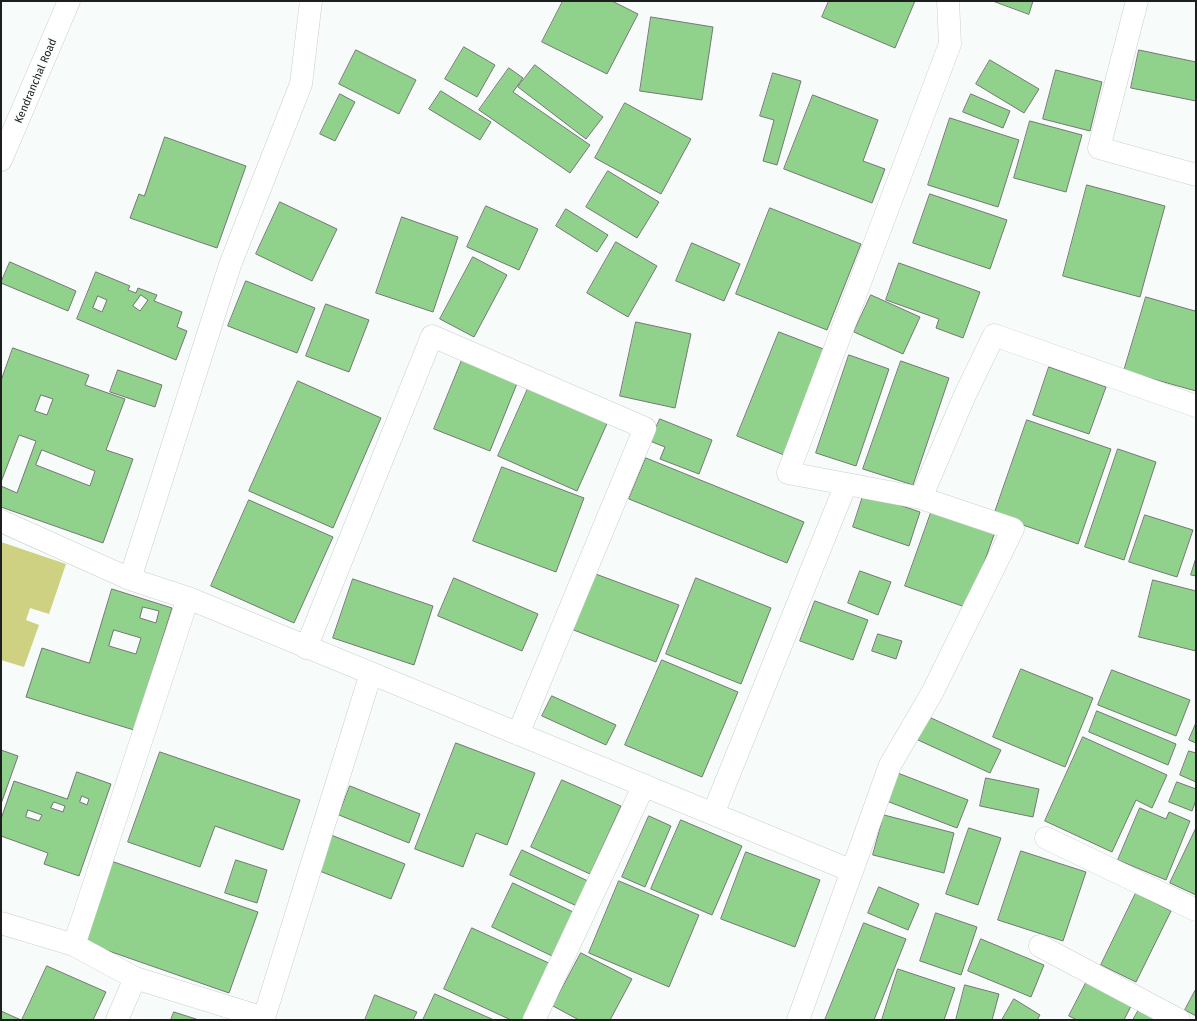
<!DOCTYPE html>
<style>
body{margin:0}
#map{position:relative;width:1197px;height:1021px;overflow:hidden;background:#f7fbf9;font-family:"Fira Sans",sans-serif}
canvas{display:block}
.frame{position:absolute;inset:0;border:2px solid #1d1e1e;pointer-events:none}
</style>
<div id="map">
<canvas width="1197" height="1021"></canvas>
<div class="frame"></div>
</div>
<script>
const context = document.querySelector('canvas').getContext('2d');
context.lineJoin = 'round';
function paint(path, color) { context.fillStyle = color; context.fill(path, 'evenodd'); }
function strokePath(path, color, width, dash) { context.strokeStyle = color; context.lineWidth = width; context.lineCap = dash ? 'butt' : 'round'; context.setLineDash(dash || []); context.stroke(path); }
function drawText(font, color, halo, rows, align = 'center') {
  context.font = font + ' "Fira Sans",sans-serif'; context.lineWidth = 3; context.setLineDash([]); context.textBaseline = 'middle'; context.strokeStyle = halo; context.fillStyle = color; for (const [text, x, y, turn = 0] of rows) {
    context.save(); context.translate(x, y); context.rotate((+turn || 0) * Math.PI / 180); context.textAlign = isNaN(turn) ? turn : align; if (halo) context.strokeText(text, 0, 0); context.fillText(text, 0, 0); context.restore();
  }
}
paint(new Path2D(`
 M 1,542 L 66,564 L 49,614 L 30,608 L 26,620 L 39,625 L 24,667 L 1,660 Z`), '#cdd181');
const building = new Path2D(`
 M 563,1 L 612,1 L 638,14 L 607,74 L 542,42 Z
 M 829,1 L 915,1 L 895,48 L 822,17 Z
 M 993,1 L 1033,1 L 1029,14 Z
 M 651,17 L 713,27 L 702,100 L 640,91 Z
 M 464,47 L 495,65 L 477,97 L 445,79 Z
 M 356,50 L 416,80 L 399,114 L 339,84 Z
 M 1139,50 L 1196,62 L 1196,101 L 1131,88 Z
 M 990,60 L 1039,89 L 1024,113 L 976,84 Z
 M 535,65 L 603,117 L 586,139 L 518,87 Z
 M 509,68 L 523,78 L 513,92 L 590,145 L 570,173 L 479,110 Z
 M 1056,70 L 1102,82 L 1090,131 L 1043,119 Z
 M 773,73 L 801,81 L 777,165 L 763,161 L 774,120 L 760,116 Z
 M 441,91 L 491,122 L 480,140 L 429,109 Z
 M 340,94 L 355,102 L 335,141 L 320,134 Z
 M 971,94 L 1010,111 L 1003,128 L 963,112 Z
 M 813,95 L 878,120 L 863,161 L 885,169 L 872,203 L 784,169 Z
 M 625,103 L 691,139 L 661,194 L 595,158 Z
 M 950,118 L 1019,140 L 998,207 L 928,185 Z
 M 1030,121 L 1082,135 L 1066,192 L 1014,178 Z
 M 165,137 L 246,166 L 217,248 L 130,218 L 139,194 L 144,196 Z
 M 608,171 L 659,202 L 637,238 L 586,207 Z
 M 1087,185 L 1165,206 L 1140,297 L 1063,276 Z
 M 930,194 L 1007,220 L 990,269 L 913,243 Z
 M 280,202 L 337,229 L 312,281 L 256,254 Z
 M 486,206 L 538,229 L 519,270 L 467,247 Z
 M 770,208 L 861,244 L 827,330 L 736,294 Z
 M 566,209 L 608,235 L 597,252 L 556,226 Z
 M 402,217 L 458,237 L 433,312 L 376,293 Z
 M 616,242 L 657,266 L 628,317 L 587,293 Z
 M 692,243 L 740,264 L 724,301 L 676,281 Z
 M 473,257 L 507,275 L 474,337 L 440,319 Z
 M 10,262 L 76,291 L 68,311 L 1,283 Z
 M 899,263 L 980,292 L 963,338 L 936,328 L 939,319 L 886,300 Z
 M 96,272 L 130,286 L 128,290 L 136,293 L 138,288 L 157,295 L 154,301 L 182,312 L 177,327 L 187,331 L 176,360 L 77,319 ZM 141,295 L 148,300 L 140,311 L 133,306 ZM 98,296 L 107,300 L 102,312 L 93,308 Z
 M 246,281 L 315,308 L 297,353 L 228,326 Z
 M 871,295 L 920,317 L 903,354 L 854,332 Z
 M 1146,297 L 1195,311 L 1196,307 L 1196,391 L 1124,371 Z
 M 326,304 L 369,320 L 349,372 L 306,356 Z
 M 636,322 L 691,334 L 675,408 L 620,396 Z
 M 779,332 L 826,350 L 784,455 L 737,436 Z
 M 13,348 L 89,375 L 85,385 L 125,399 L 106,450 L 133,459 L 103,543 L 1,507 L 1,486 L 17,493 L 36,441 L 19,435 L 1,482 L 1,381 ZM 41,395 L 53,399 L 47,415 L 35,411 ZM 42,450 L 95,471 L 90,486 L 36,465 Z
 M 849,355 L 889,369 L 856,466 L 816,453 Z
 M 462,360 L 518,381 L 490,451 L 434,429 Z
 M 901,361 L 949,378 L 913,485 L 863,469 Z
 M 1049,367 L 1106,387 L 1089,434 L 1033,415 Z
 M 118,370 L 162,385 L 155,407 L 110,392 Z
 M 298,381 L 381,418 L 333,528 L 249,491 Z
 M 530,384 L 609,419 L 577,491 L 498,456 Z
 M 660,419 L 712,440 L 699,474 L 660,459 L 665,447 L 650,441 Z
 M 1027,420 L 1111,449 L 1078,544 L 994,515 Z
 M 1118,449 L 1156,462 L 1124,560 L 1085,547 Z
 M 646,458 L 804,522 L 787,563 L 629,499 Z
 M 502,467 L 584,498 L 556,572 L 473,541 Z
 M 864,493 L 920,512 L 909,546 L 853,527 Z
 M 249,500 L 333,537 L 294,623 L 211,586 Z
 M 932,510 L 995,532 L 968,608 L 905,586 Z
 M 1145,515 L 1193,530 L 1177,577 L 1129,562 Z
 M 1196,558 L 1196,576 L 1191,575 Z
 M 860,571 L 891,582 L 878,615 L 848,603 Z
 M 593,573 L 679,605 L 656,662 L 571,629 Z
 M 454,578 L 538,614 L 522,651 L 438,616 Z
 M 696,578 L 771,608 L 741,684 L 666,654 Z
 M 353,579 L 433,606 L 414,665 L 333,638 Z
 M 1153,580 L 1196,591 L 1196,651 L 1139,637 Z
 M 112,589 L 172,608 L 134,730 L 26,697 L 42,648 L 89,663 ZM 143,607 L 159,611 L 156,623 L 140,618 ZM 114,630 L 141,638 L 136,654 L 109,646 Z
 M 815,601 L 868,620 L 853,660 L 800,641 Z
 M 878,634 L 902,641 L 896,659 L 872,651 Z
 M 662,660 L 738,692 L 702,777 L 625,745 Z
 M 1021,669 L 1093,698 L 1065,767 L 993,737 Z
 M 1112,670 L 1190,700 L 1176,736 L 1098,705 Z
 M 552,696 L 616,725 L 606,745 L 542,716 Z
 M 1097,711 L 1176,744 L 1168,765 L 1089,732 Z
 M 929,717 L 1001,750 L 990,773 L 918,740 Z
 M 1196,723 L 1196,743 L 1189,740 Z
 M 1083,737 L 1167,775 L 1152,808 L 1136,800 L 1112,852 L 1045,821 Z
 M 456,743 L 535,773 L 507,845 L 476,833 L 463,867 L 415,849 Z
 M 1,750 L 18,756 L 1,804 Z
 M 1189,751 L 1196,753 L 1196,782 L 1180,775 Z
 M 160,752 L 300,800 L 283,850 L 215,826 L 200,867 L 128,842 Z
 M 77,772 L 111,784 L 79,876 L 44,864 L 48,853 L 1,836 L 1,819 L 14,781 L 67,799 ZM 82,796 L 89,799 L 87,805 L 80,802 ZM 54,802 L 65,806 L 63,812 L 51,808 ZM 28,810 L 42,815 L 39,821 L 26,817 Z
 M 895,772 L 968,800 L 957,828 L 884,800 Z
 M 986,778 L 1039,789 L 1033,817 L 980,806 Z
 M 562,780 L 621,806 L 590,874 L 531,847 Z
 M 1177,782 L 1196,789 L 1196,800 L 1192,811 L 1169,802 Z
 M 350,786 L 420,814 L 409,843 L 339,815 Z
 M 1140,808 L 1166,819 L 1169,812 L 1190,821 L 1166,880 L 1118,860 Z
 M 884,815 L 954,833 L 944,873 L 873,855 Z
 M 649,816 L 671,826 L 645,887 L 622,877 Z
 M 681,820 L 742,846 L 712,915 L 651,889 Z
 M 969,828 L 1001,838 L 978,905 L 946,894 Z
 M 1196,828 L 1196,895 L 1170,883 Z
 M 331,835 L 405,864 L 391,899 L 317,870 Z
 M 522,850 L 590,882 L 579,907 L 510,875 Z
 M 1021,851 L 1086,872 L 1063,941 L 998,920 Z
 M 746,852 L 820,880 L 795,947 L 721,919 Z
 M 236,860 L 267,870 L 257,903 L 225,893 Z
 M 111,861 L 258,912 L 229,993 L 83,942 Z
 M 619,881 L 699,915 L 669,987 L 589,953 Z
 M 513,883 L 573,912 L 552,956 L 492,927 Z
 M 879,887 L 919,904 L 908,930 L 868,913 Z
 M 1136,893 L 1171,911 L 1136,982 L 1101,965 Z
 M 936,913 L 977,927 L 961,975 L 920,961 Z
 M 864,923 L 906,939 L 874,1020 L 825,1020 Z
 M 472,928 L 551,964 L 525,1020 L 511,1020 L 444,989 Z
 M 981,939 L 1044,965 L 1031,997 L 968,971 Z
 M 581,953 L 632,979 L 610,1020 L 579,1020 L 553,1006 Z
 M 47,966 L 106,992 L 93,1020 L 22,1020 Z
 M 898,969 L 955,988 L 944,1020 L 882,1020 Z
 M 1087,981 L 1132,1004 L 1124,1020 L 1077,1020 L 1069,1016 Z
 M 965,985 L 999,994 L 992,1020 L 956,1020 Z
 M 1196,989 L 1196,1016 L 1185,1010 Z
 M 435,994 L 494,1020 L 423,1020 Z
 M 375,995 L 417,1012 L 413,1020 L 365,1020 Z
 M 1014,999 L 1040,1015 L 1037,1020 L 1002,1020 Z
 M 1141,1006 L 1167,1020 L 1133,1020 Z
 M 1,1011 L 21,1020 L 1,1020 Z
 M 174,1012 L 199,1020 L 171,1020 Z`);
paint(building, '#90d18b');
strokePath(building, '#757775', 1);
const street = new Path2D(`
 M 1137,1 L 1099,148 L 1196,175
 M 1,160 L 69,1
 M 921,498 L 965,395 L 994,335 L 1196,406
 M 1,521 L 130,579 L 188,598 L 852,871 L 798,1020
 M 130,579 L 230,265 L 301,84 L 311,1
 M 306,648 L 432,336 L 645,428 L 518,734
 M 713,814 L 846,484
 M 1046,838 L 1196,910
 M 852,871 L 890,765 L 932,693 L 1013,529 L 921,498 L 788,473 L 950,44 L 948,1
 M 1,923 L 74,945 L 135,978 L 264,1018 L 371,673
 M 74,945 L 188,598
 M 1040,946 L 1179,1020
 M 117,1020 L 135,978
 M 534,1020 L 644,785`);
strokePath(street, '#cbcfce', 23);
strokePath(street, '#fff', 22);
drawText('11px', '#1d1e1e', '#f7fbf9', [
 ["Kendranchal Road",36,81,-67]
]);
</script>
